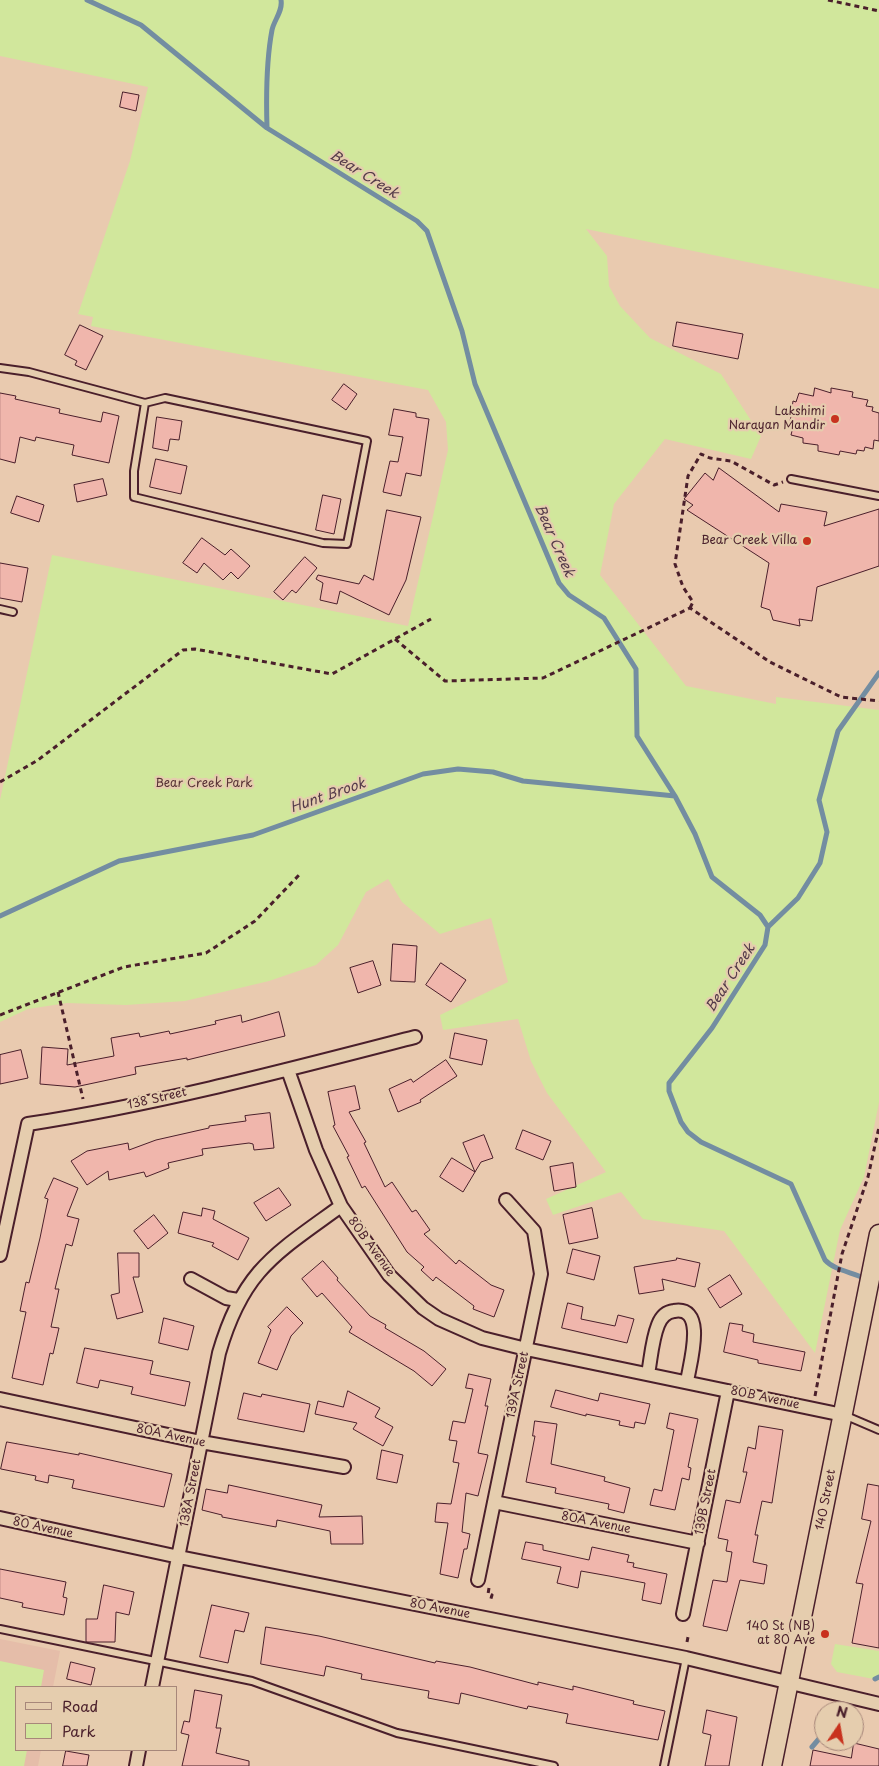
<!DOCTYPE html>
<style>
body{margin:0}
#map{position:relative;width:879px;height:1766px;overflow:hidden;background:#e9caaf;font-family:"Playpen Sans",sans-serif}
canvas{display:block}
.legend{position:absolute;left:15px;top:1686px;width:162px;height:65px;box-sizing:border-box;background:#e5cdae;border:1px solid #a7877a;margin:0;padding:6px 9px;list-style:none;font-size:15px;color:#4a1f2b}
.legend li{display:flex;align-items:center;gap:10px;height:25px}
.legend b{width:25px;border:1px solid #a7877a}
.north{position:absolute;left:814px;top:1701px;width:50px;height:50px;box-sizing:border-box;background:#e5cdae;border:1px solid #a7877a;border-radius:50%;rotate:12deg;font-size:14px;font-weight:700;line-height:20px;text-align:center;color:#4a1f2b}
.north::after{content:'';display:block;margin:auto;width:18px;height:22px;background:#c8321e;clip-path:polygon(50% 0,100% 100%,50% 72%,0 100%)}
</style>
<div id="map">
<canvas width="879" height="1766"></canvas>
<ul class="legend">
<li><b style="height:6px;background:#e5cdae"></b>Road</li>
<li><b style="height:14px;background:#d1e79c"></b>Park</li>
</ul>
<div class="north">N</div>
</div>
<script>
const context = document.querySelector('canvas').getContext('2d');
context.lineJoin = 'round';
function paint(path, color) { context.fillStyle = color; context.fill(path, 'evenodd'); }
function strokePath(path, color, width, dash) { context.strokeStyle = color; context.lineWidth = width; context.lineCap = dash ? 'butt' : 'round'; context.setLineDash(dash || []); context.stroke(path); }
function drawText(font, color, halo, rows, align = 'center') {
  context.font = font + ' "Playpen Sans",sans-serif'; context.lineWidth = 4.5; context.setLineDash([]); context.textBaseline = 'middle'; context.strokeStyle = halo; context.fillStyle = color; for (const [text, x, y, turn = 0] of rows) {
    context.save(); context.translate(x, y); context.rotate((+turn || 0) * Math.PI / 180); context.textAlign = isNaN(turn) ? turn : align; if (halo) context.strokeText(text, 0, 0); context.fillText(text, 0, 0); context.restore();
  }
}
paint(new Path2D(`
 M 0,1639 L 60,1651 L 53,1687 L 16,1687 L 16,1750 L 41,1750 L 38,1766 L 0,1766 Z`), '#e5bda9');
paint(new Path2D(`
 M 0,0 L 879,0 L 879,289 L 586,229 L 607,256 L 609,286 L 620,306 L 650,338 L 721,374 L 761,436 L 751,459 L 665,439 L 614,504 L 600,575 L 686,686 L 776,704 L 776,697 L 879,710 L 879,1102 L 864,1177 L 840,1230 L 815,1353 L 724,1231 L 643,1219 L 621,1192 L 553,1215 L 546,1199 L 606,1172 L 547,1093 L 531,1061 L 518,1019 L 443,1030 L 440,1015 L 508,982 L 491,918 L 440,934 L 402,902 L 388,879 L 366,892 L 338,945 L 316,965 L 269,981 L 185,1001 L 126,1005 L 67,1003 L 28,1009 L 0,1022 L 0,800 L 52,555 L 408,626 L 448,450 L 446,422 L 428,390 L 91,326 L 93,317 L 78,314 L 130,161 L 148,87 L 0,56 Z
 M 835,1644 L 879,1651 L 879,1680 L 837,1672 L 831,1664 Z
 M 0,1661 L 44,1670 L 41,1687 L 16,1687 L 16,1750 L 27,1750 L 24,1766 L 0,1766 Z`), '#d1e79c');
strokePath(new Path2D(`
 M 87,0 L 141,25 L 267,128 L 417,221 L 427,231 L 462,331 L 475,384 L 559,583 L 569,595 L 604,618 L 636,669 L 637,736 L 675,796 L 695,834 L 712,877 L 760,915 L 768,927 L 765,945 L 712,1028 L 669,1083 L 669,1091 L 681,1122 L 688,1132 L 701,1142 L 791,1184 L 825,1260 C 835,1271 853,1272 866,1279
 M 267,128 C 266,95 266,62 272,30 C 274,20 283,11 281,0
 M 0,916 L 119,861 L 253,835 L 423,774 L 458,769 L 493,772 L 523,781 L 675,796
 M 768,927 L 798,898 L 820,863 L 827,832 L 819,800 L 838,731 L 879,673
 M 875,1679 L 879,1677
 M 812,1747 L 824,1733`), '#738da1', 5);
const building = new Path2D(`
 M 123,92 L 139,95 L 136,111 L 120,107 Z
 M 677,322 L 743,334 L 738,359 L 673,346 Z
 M 80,325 L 103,336 L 86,370 L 75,365 L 77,361 L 65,355 Z
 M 344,384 L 357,394 L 346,410 L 332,400 Z
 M 815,388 L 831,393 L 831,388 L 853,392 L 852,397 L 868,400 L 866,406 L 873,407 L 872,411 L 879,413 L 879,441 L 874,440 L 873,449 L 865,447 L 864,451 L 857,450 L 856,454 L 840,451 L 839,455 L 818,451 L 818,445 L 803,443 L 803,438 L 791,435 L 794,423 L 790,422 L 793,401 L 796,402 L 799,393 L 813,396 Z
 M 0,393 L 16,396 L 15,399 L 60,409 L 59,413 L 101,422 L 103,412 L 119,416 L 109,463 L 72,455 L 74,445 L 36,437 L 35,441 L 20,437 L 15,463 L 0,459 Z
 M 394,409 L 416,413 L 416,417 L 429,419 L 421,476 L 406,473 L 401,496 L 383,492 L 390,461 L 398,462 L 403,437 L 389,435 Z
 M 157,417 L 182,421 L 179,440 L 170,439 L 168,451 L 153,448 Z
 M 156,459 L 187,466 L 181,494 L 150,487 Z
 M 719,468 L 779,512 L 781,504 L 827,512 L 824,526 L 879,509 L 879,566 L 817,587 L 812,621 L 799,619 L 800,626 L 773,620 L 770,610 L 761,607 L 769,563 L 687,510 L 693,505 L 684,499 L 705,473 L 713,480 Z
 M 103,479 L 107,495 L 77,502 L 74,485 Z
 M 323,495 L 341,499 L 334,534 L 316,530 Z
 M 17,496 L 44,505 L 39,522 L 11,513 Z
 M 387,510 L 421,517 L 406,580 L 389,615 L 340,591 L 337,604 L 320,600 L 323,583 L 316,579 L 318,575 L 359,584 L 364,575 L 373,580 Z
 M 202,538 L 225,555 L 231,549 L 250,566 L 238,579 L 231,572 L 223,580 L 204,563 L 197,573 L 183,563 Z
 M 305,557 L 317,568 L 296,593 L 292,590 L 283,600 L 274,592 Z
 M 0,563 L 28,568 L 22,602 L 0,598 Z
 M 393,944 L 417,946 L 415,982 L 391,981 Z
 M 373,961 L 381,985 L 358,993 L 350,968 Z
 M 441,963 L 466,980 L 451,1002 L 426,985 Z
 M 279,1012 L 285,1036 L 187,1060 L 187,1058 L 135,1067 L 136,1074 L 75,1087 L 40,1084 L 42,1047 L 68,1049 L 67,1065 L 114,1056 L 111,1038 L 139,1033 L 140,1037 L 169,1031 L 170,1034 L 216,1024 L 215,1021 L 241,1015 L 242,1022 Z
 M 455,1033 L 487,1040 L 482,1065 L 450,1058 Z
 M 21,1050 L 28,1078 L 0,1084 L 0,1055 Z
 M 446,1060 L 457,1076 L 420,1100 L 421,1102 L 398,1112 L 389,1089 L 411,1079 L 413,1082 Z
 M 355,1086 L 360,1109 L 349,1112 L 366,1142 L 364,1143 L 385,1187 L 392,1182 L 412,1212 L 416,1210 L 430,1230 L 424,1234 L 456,1264 L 459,1260 L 491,1285 L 504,1290 L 494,1317 L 473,1309 L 474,1306 L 436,1277 L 433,1281 L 421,1270 L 424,1267 L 407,1252 L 365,1186 L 362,1188 L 347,1157 L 349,1156 L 333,1126 L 335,1125 L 328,1092 Z
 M 270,1113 L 274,1148 L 254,1150 L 253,1144 L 249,1143 L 202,1149 L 203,1155 L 168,1163 L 169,1168 L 146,1177 L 144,1172 L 109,1180 L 108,1171 L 87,1185 L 71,1161 L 87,1151 L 128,1143 L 129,1150 L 156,1140 L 209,1128 L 209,1126 L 246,1121 L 245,1116 Z
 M 523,1130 L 551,1141 L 543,1160 L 516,1149 Z
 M 484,1135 L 493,1158 L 481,1162 L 475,1172 L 463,1143 Z
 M 452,1158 L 475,1172 L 463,1192 L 440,1177 Z
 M 573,1163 L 576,1187 L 554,1191 L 550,1167 Z
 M 54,1178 L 78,1188 L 67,1216 L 79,1219 L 72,1246 L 66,1244 L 55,1289 L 59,1289 L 51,1327 L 59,1328 L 53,1354 L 50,1353 L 43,1385 L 12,1378 L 26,1312 L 20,1311 L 26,1282 L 29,1283 L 40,1238 L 48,1199 L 45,1198 Z
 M 279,1188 L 291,1205 L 266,1221 L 254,1203 Z
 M 203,1208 L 215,1211 L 213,1219 L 249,1238 L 238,1260 L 212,1246 L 214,1243 L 178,1233 L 183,1212 L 201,1216 Z
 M 592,1208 L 598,1238 L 569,1244 L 563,1215 Z
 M 154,1215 L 168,1233 L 148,1249 L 134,1231 Z
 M 573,1249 L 600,1256 L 594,1280 L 567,1273 Z
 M 118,1253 L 139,1253 L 139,1277 L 133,1277 L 143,1312 L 117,1319 L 111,1295 L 119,1293 Z
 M 677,1258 L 700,1263 L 695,1287 L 662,1279 L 664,1290 L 639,1294 L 634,1267 L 676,1260 Z
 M 323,1261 L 338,1278 L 337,1280 L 370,1316 L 386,1325 L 385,1328 L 424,1351 L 446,1369 L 432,1386 L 414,1371 L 349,1332 L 352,1327 L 322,1293 L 317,1297 L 302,1279 Z
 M 730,1275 L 742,1294 L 720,1308 L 708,1289 Z
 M 568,1303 L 583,1307 L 581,1319 L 615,1326 L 618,1315 L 634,1319 L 627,1343 L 562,1328 Z
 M 287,1307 L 303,1323 L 291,1336 L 277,1370 L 258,1363 L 271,1330 L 268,1327 Z
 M 164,1318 L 194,1326 L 188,1350 L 159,1343 Z
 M 730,1323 L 743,1325 L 742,1331 L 754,1334 L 753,1342 L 805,1352 L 801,1371 L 758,1363 L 758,1360 L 724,1352 Z
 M 85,1348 L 153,1361 L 150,1374 L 190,1382 L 185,1406 L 131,1394 L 133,1387 L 100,1380 L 98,1388 L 77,1383 Z
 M 469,1374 L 491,1379 L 485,1406 L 488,1406 L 478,1453 L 488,1455 L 478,1496 L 466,1493 L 462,1532 L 470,1534 L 467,1549 L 464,1549 L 458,1578 L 440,1574 L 448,1523 L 435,1522 L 437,1503 L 451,1504 L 459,1463 L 453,1462 L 457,1441 L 449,1440 L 453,1421 L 465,1423 L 473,1389 L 466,1388 Z
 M 556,1390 L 598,1401 L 600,1393 L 650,1404 L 645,1424 L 635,1422 L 634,1428 L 619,1425 L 620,1421 L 586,1414 L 586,1416 L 551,1407 Z
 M 348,1391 L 380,1408 L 375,1417 L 393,1427 L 383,1446 L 353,1429 L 357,1423 L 315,1414 L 318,1401 L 343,1407 Z
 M 244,1393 L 261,1397 L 262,1394 L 310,1404 L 304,1432 L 238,1419 Z
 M 670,1413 L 698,1419 L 688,1467 L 691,1468 L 689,1480 L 682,1478 L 675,1510 L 650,1505 L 654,1489 L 662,1491 L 674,1430 L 667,1428 Z
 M 535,1421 L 557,1424 L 551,1464 L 605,1477 L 604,1481 L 630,1488 L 624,1513 L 608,1509 L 609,1504 L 555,1493 L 556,1488 L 526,1482 L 535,1436 L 533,1436 Z
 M 759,1426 L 783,1430 L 772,1503 L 762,1501 L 755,1535 L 758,1535 L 753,1562 L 767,1565 L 764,1584 L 740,1580 L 727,1631 L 703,1626 L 713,1580 L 727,1582 L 732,1552 L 726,1551 L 728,1540 L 718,1538 L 726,1500 L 740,1503 L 747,1472 L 743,1472 L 748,1447 L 755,1449 Z
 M 7,1442 L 79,1455 L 79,1453 L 172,1474 L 164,1507 L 72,1488 L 74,1480 L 49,1475 L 48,1483 L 35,1480 L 36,1476 L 1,1469 Z
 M 382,1450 L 403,1455 L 397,1483 L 377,1479 Z
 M 868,1484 L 879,1486 L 879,1648 L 852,1643 L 863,1584 L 856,1583 L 871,1521 L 862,1519 Z
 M 229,1485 L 322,1505 L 319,1517 L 362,1516 L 363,1544 L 331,1544 L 330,1531 L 277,1520 L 276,1527 L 222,1517 L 222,1515 L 202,1510 L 206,1489 L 227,1493 Z
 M 526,1542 L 543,1545 L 543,1550 L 589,1560 L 592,1547 L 629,1555 L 627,1562 L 634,1563 L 633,1567 L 667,1574 L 661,1604 L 642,1600 L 645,1583 L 609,1576 L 581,1571 L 578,1588 L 557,1583 L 561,1567 L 522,1559 Z
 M 0,1569 L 66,1582 L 63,1597 L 67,1598 L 64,1615 L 22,1607 L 23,1603 L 0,1598 Z
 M 104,1585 L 134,1592 L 129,1615 L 116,1612 L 115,1642 L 86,1642 L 86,1619 L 97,1619 Z
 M 212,1605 L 249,1613 L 244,1632 L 235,1630 L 228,1663 L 200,1657 Z
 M 266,1627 L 319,1636 L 435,1663 L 436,1661 L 470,1667 L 538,1685 L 538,1682 L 573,1690 L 573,1686 L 634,1701 L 633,1704 L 665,1711 L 658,1740 L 566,1723 L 568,1714 L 528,1706 L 527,1709 L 461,1693 L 459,1704 L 428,1698 L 429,1691 L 361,1679 L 362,1674 L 326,1666 L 324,1676 L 261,1664 Z
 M 71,1662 L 95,1668 L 91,1685 L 67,1679 Z
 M 195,1690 L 222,1695 L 216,1728 L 221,1728 L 216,1753 L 249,1761 L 249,1766 L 182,1766 L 189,1735 L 181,1733 L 184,1721 L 189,1722 Z
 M 707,1710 L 737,1717 L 729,1766 L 705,1766 L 711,1735 L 703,1733 Z
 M 854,1743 L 879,1749 L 879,1766 L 810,1766 L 813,1750 L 851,1758 Z
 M 66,1751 L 89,1755 L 87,1766 L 63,1766 Z`);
paint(building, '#f0b6ac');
strokePath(building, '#4a1f2b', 1);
const service = new Path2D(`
 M 0,368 L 29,372 L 145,403 L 165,398 L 367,441 L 347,544 L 323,543 L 134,497 L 134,471 L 145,403
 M 791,479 L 879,496
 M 0,609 L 13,612
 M 844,1415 L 879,1430
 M 0,1629 L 252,1681 L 397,1733 L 554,1766
 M 664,1766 L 686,1658`);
const minor = new Path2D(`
 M 288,1070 L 316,1150 L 341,1206 L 389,1275 L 423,1308 L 439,1319 L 482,1338 L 526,1349 L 843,1415
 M 0,1255 L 28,1124 C 159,1104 287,1070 415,1037
 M 191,1279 L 226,1298 L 238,1300
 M 648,1374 C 651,1358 652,1340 658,1325 C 661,1317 666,1312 674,1311 C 708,1305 689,1366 687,1382
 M 0,1399 L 201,1442 L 344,1467
 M 494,1502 L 698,1543
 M 0,1518 L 179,1557 L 686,1658 L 879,1704
 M 478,1580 L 541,1274 L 534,1231 L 506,1200
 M 683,1614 L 728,1391
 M 152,1687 L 219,1353 C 243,1270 275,1254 341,1206
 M 136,1766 L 139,1750`);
const secondary = new Path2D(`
 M 772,1766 L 879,1234`);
strokePath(service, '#4a1f2b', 10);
strokePath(minor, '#4a1f2b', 16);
strokePath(secondary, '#4a1f2b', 21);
strokePath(new Path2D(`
 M 828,0 L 879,11
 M 690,608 L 693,602 L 683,587 L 675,564 L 688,476 L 701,454 L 710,458 L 731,461 L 774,485 L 783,482
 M 395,639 L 445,681 L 543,678 L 690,608 L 770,662 L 841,697 L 879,701
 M 0,782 L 38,760 L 183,650 L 195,649 L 332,674 L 431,619
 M 58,992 L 83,1099
 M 0,1015 L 124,967 L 206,953 L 255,921 L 300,874
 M 815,1396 L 842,1254 L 868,1177 L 879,1127
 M 489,1588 L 488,1594 L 492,1595 L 490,1602
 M 687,1642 L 688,1637`), '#4a1f2b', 3, [5, 4]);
strokePath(service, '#e5cdae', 6);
strokePath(minor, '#e5cdae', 12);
strokePath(secondary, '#e5cdae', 18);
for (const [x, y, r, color] of [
 [835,419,5,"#c8321e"],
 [807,541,5,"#c8321e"],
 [825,1634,5,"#c8321e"]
]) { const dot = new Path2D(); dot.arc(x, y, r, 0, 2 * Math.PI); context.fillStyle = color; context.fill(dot); strokePath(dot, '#e5cdae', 2); }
drawText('12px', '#4a1f2b', '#e5cdae', [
 ["Lakshimi",825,412],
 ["Narayan Mandir",825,426],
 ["Bear Creek Villa",797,541],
 ["140 St (NB)",815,1627],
 ["at 80 Ave",815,1641]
], 'right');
drawText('12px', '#583336', '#e5cdae', [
 ["Bear Creek Park",204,784]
]);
drawText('12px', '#4a1f2b', '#e5cdae', [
 ["138 Street",157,1099,-13],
 ["80B Avenue",371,1247,54],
 ["139A Street",518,1385,-78],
 ["80B Avenue",765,1398,12],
 ["80A Avenue",171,1436,12],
 ["138A Street",191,1493,-79],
 ["140 Street",826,1500,-79],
 ["139B Street",706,1502,-79],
 ["80A Avenue",596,1523,11],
 ["80 Avenue",43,1528,12],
 ["80 Avenue",440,1609,11]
]);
drawText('italic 14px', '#543a49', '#e5cdae', [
 ["Bear Creek",364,175,32],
 ["Bear Creek",554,541,66],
 ["Hunt Brook",328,796,-19],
 ["Bear Creek",731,978,-57]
]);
</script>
